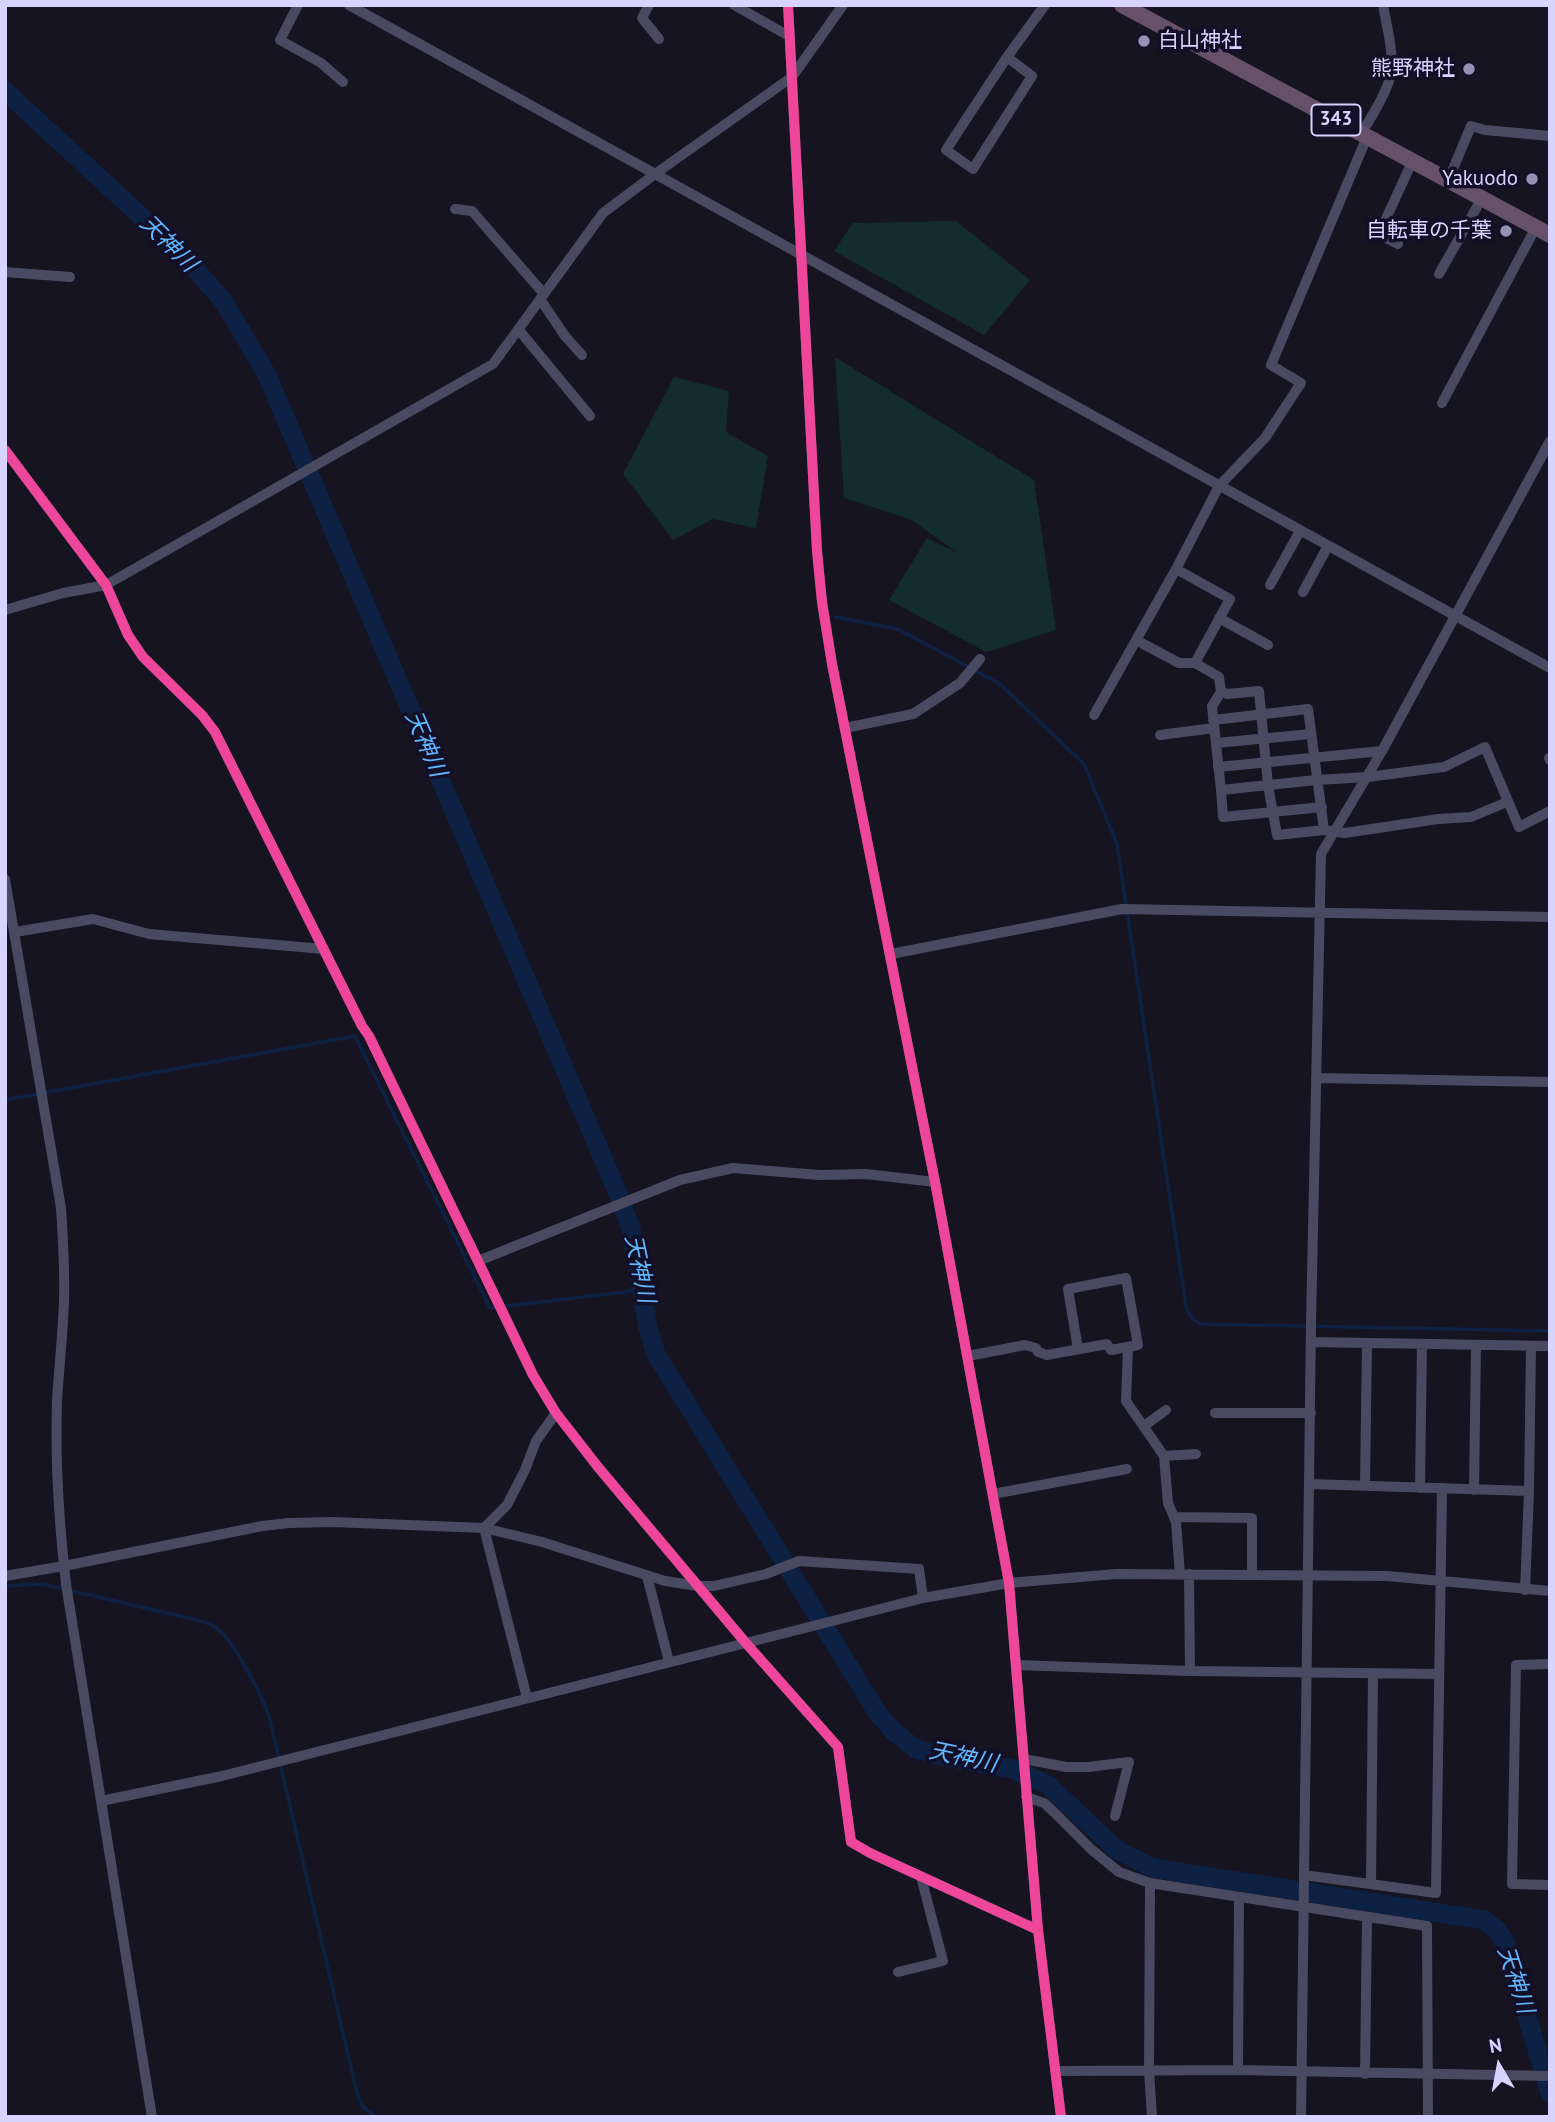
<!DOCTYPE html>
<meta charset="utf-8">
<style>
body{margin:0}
#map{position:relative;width:1555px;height:2122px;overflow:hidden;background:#161421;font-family:"PT Sans",sans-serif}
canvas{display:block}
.frame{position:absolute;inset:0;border:7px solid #d9d4ff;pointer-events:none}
.north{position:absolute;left:1464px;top:2031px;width:70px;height:70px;-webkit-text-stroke:5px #130f26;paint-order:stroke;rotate:350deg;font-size:19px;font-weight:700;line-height:28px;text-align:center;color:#d9d4ff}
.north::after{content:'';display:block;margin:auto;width:24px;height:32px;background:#d9d4ff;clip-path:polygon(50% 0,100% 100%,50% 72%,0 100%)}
</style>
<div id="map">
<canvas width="1555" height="2122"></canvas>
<div class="frame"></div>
<div class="north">N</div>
</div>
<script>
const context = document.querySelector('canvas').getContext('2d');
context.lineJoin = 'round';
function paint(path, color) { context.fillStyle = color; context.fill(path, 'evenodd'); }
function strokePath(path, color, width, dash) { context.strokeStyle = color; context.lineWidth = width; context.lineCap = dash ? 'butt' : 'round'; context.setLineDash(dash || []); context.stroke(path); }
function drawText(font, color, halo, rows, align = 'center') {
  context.font = font + ' "PT Sans","Noto Sans JP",sans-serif'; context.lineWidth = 7; context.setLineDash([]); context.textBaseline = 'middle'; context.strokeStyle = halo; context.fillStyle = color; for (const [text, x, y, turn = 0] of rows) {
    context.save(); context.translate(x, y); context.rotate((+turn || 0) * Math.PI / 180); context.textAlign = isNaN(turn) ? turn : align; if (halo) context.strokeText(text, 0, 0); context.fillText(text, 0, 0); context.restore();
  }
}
paint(new Path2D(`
 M 956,221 L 1030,280 L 984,335 L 834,251 L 853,223 Z
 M 835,357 L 1034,480 L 1056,630 L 986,652 L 889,600 L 927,538 L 958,553 L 910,519 L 844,498 Z
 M 674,377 L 729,391 L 726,432 L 768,456 L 756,528 L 713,519 L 673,540 L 623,474 Z`), '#132c2d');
strokePath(new Path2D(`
 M 835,617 L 898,629 L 1000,684 L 1084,764 L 1117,844 L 1186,1306 C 1189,1316 1192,1319 1200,1324 L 1550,1331
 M 5,1100 L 355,1036 L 490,1308 L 641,1290
 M 5,1586 L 42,1584 L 197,1620 C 206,1623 215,1625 222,1633 C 238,1649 261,1695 269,1716 L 357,2093 L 363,2107 L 376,2117`), '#0d2144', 3.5);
strokePath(new Path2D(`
 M 5,91 L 182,254 L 224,302 L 266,373 L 617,1191 L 631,1229 L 648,1328 L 656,1354 L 877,1712 L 893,1731 L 916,1749 L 949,1758 L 1013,1769 L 1048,1785 L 1117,1850 L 1153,1868 L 1484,1920 L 1496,1929 L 1505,1942 L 1550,2093`), '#0d2144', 19);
strokePath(new Path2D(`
 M 298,5 L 280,40 L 321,63 L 343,82
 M 349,5 L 1550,668
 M 649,5 L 642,18 L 659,39
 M 734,5 L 789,36
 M 788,5 L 817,551 L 822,602 L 832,664 L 935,1182 L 1009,1583 L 1038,1930 L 1061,2117
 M 1007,57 L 1032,76 L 973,169 L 946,150 L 1007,57 L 1045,5
 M 1361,134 C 1371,117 1383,100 1389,81 C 1396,57 1387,29 1383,5
 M 1448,181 L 1471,126 L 1485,130 L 1550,136
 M 455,209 L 472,211 L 544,294
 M 1398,244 L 1379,234 L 1412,162
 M 5,272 L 70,277
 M 1439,274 L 1482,198
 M 540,299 L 565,336 L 582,355
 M 518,329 L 590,416
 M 1442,403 L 1536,227
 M 5,450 L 106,585 L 128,635 L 143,657 L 202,715 L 215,732 L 362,1026 L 369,1036 L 533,1375 L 556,1413 L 598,1467 L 745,1642 L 838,1747 L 851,1842 L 870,1853 L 1038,1930
 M 1176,569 L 1230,599 L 1195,663
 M 1270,585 L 1300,531
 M 1303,592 L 1328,546
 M 5,610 L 63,593 L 106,585 L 493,364 L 603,213 L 655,174 L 792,77 L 843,5
 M 1219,618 L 1268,645
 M 1136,640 L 1179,663 L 1195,663 L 1219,677 L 1221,692 L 1212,706 L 1221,790 L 1316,780 L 1368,777 L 1444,767 L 1485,747 L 1519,827 L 1550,811
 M 1221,692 L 1227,694 L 1259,691 L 1268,785 L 1277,835 L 1324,830
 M 1094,715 L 1176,569 L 1219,486 L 1265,438 L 1301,383 L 1271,365 L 1367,137
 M 1213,720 L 1308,709 L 1324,830 L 1345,833 L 1438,819 L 1471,817 L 1507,802
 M 845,728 L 913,714 L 960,683 L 980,659
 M 1160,735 L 1214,728
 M 1216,743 L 1311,734
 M 1549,758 L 1550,760
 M 1218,767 L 1382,751
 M 1221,790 L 1223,817 L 1322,807
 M 5,879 L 61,1208 C 63,1239 65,1269 64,1300 C 63,1334 59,1367 57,1401 C 55,1462 59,1523 66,1584 L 152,2117
 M 15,932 L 93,919 L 149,934 L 324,949
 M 891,954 L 1122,909 L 1550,917
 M 1316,1078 L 1550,1082
 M 478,1261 L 680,1180 L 733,1168 L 820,1175 L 866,1174 L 935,1182
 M 1312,1342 L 1550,1346
 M 1128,1347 L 1126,1401 L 1164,1456 L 1168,1503 L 1176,1522 L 1180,1574
 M 968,1356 L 1025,1345 L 1036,1348 L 1038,1352 L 1047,1355 L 1107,1344 L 1111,1350 L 1138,1345 L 1126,1278 L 1068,1289 L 1078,1349
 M 1215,1413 L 1311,1413
 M 1144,1426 L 1166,1410
 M 1164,1456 L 1196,1454
 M 1310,1484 L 1529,1491
 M 1365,1485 L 1367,1343
 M 1420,1488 L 1422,1344
 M 1474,1490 L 1476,1345
 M 993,1494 L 1127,1469
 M 1174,1517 L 1252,1518 L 1252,1575
 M 484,1528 L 527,1698
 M 484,1528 L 507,1505 L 525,1470 L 536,1441 L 556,1413
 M 1189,1574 L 1190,1671
 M 5,1576 L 64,1566 L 262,1526 L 289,1523 L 333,1522 L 484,1528 L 542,1542 L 665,1581 L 698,1586 L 714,1586 L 766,1574 L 799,1561 L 919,1569 L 923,1598
 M 647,1576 L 669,1662
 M 1525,1590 L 1529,1491 L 1531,1346
 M 1550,1664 L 1516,1665 L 1512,1884 L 1550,1885
 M 1016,1665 L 1190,1671 L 1439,1674
 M 1024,1759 L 1066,1767 L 1088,1767 L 1129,1762 L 1115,1816
 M 1026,1797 L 1044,1803 L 1055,1813 L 1092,1850 L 1119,1872 L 1150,1883 L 1427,1926 L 1428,2117
 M 101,1801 L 222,1776 L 923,1598 L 1009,1583 L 1116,1574 L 1387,1576 L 1550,1591
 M 1304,1875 L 1436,1893 L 1442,1488
 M 1150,1883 L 1149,2071 L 1152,2117
 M 1371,1883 L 1373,1674
 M 898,1972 L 943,1961 L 921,1877
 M 1238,2070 L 1239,1897
 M 1056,2071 L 1238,2070 L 1550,2076
 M 1365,2074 L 1367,1917
 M 1301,2117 L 1311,1322 L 1321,854 L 1382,751 L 1550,441`), '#4a4962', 10);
strokePath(new Path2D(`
 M 1122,5 L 1550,235`), '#67516a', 16);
strokePath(new Path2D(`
 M 788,5 L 817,551 L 822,602 L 832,664 L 935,1182 L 1009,1583 L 1038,1930 L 1061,2117
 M 5,450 L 106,585 L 128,635 L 143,657 L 202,715 L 215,732 L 362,1026 L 369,1036 L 533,1375 L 556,1413 L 598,1467 L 745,1642 L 838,1747 L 851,1842 L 870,1853 L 1038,1930`), '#ed469a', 10);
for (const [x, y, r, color] of [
 [1144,41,7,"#9591b1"],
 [1469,69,7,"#9591b1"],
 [1532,179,7,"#9591b1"],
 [1506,231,7,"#9591b1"]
]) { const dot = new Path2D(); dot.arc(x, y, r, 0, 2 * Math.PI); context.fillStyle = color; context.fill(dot); strokePath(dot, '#130f26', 2.5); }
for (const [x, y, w] of [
 [1336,120,49]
]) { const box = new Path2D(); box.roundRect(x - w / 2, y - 15.5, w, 31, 5); context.fillStyle = '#130f26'; context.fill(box); strokePath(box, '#d9d4ff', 2); }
drawText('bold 19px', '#d9d4ff', null, [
 ["343",1336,120]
]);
drawText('21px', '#d9d4ff', '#130f26', [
 ["白山神社",1158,41,"left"],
 ["熊野神社",1455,69],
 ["Yakuodo",1518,179],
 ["自転車の千葉",1492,231]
], 'right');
drawText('italic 23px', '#62b6ff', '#130f26', [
 ["天神川",168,244,45],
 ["天神川",425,744,67],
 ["天神川",639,1269,78],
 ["天神川",963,1758,12],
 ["天神川",1515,1980,72]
]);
</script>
